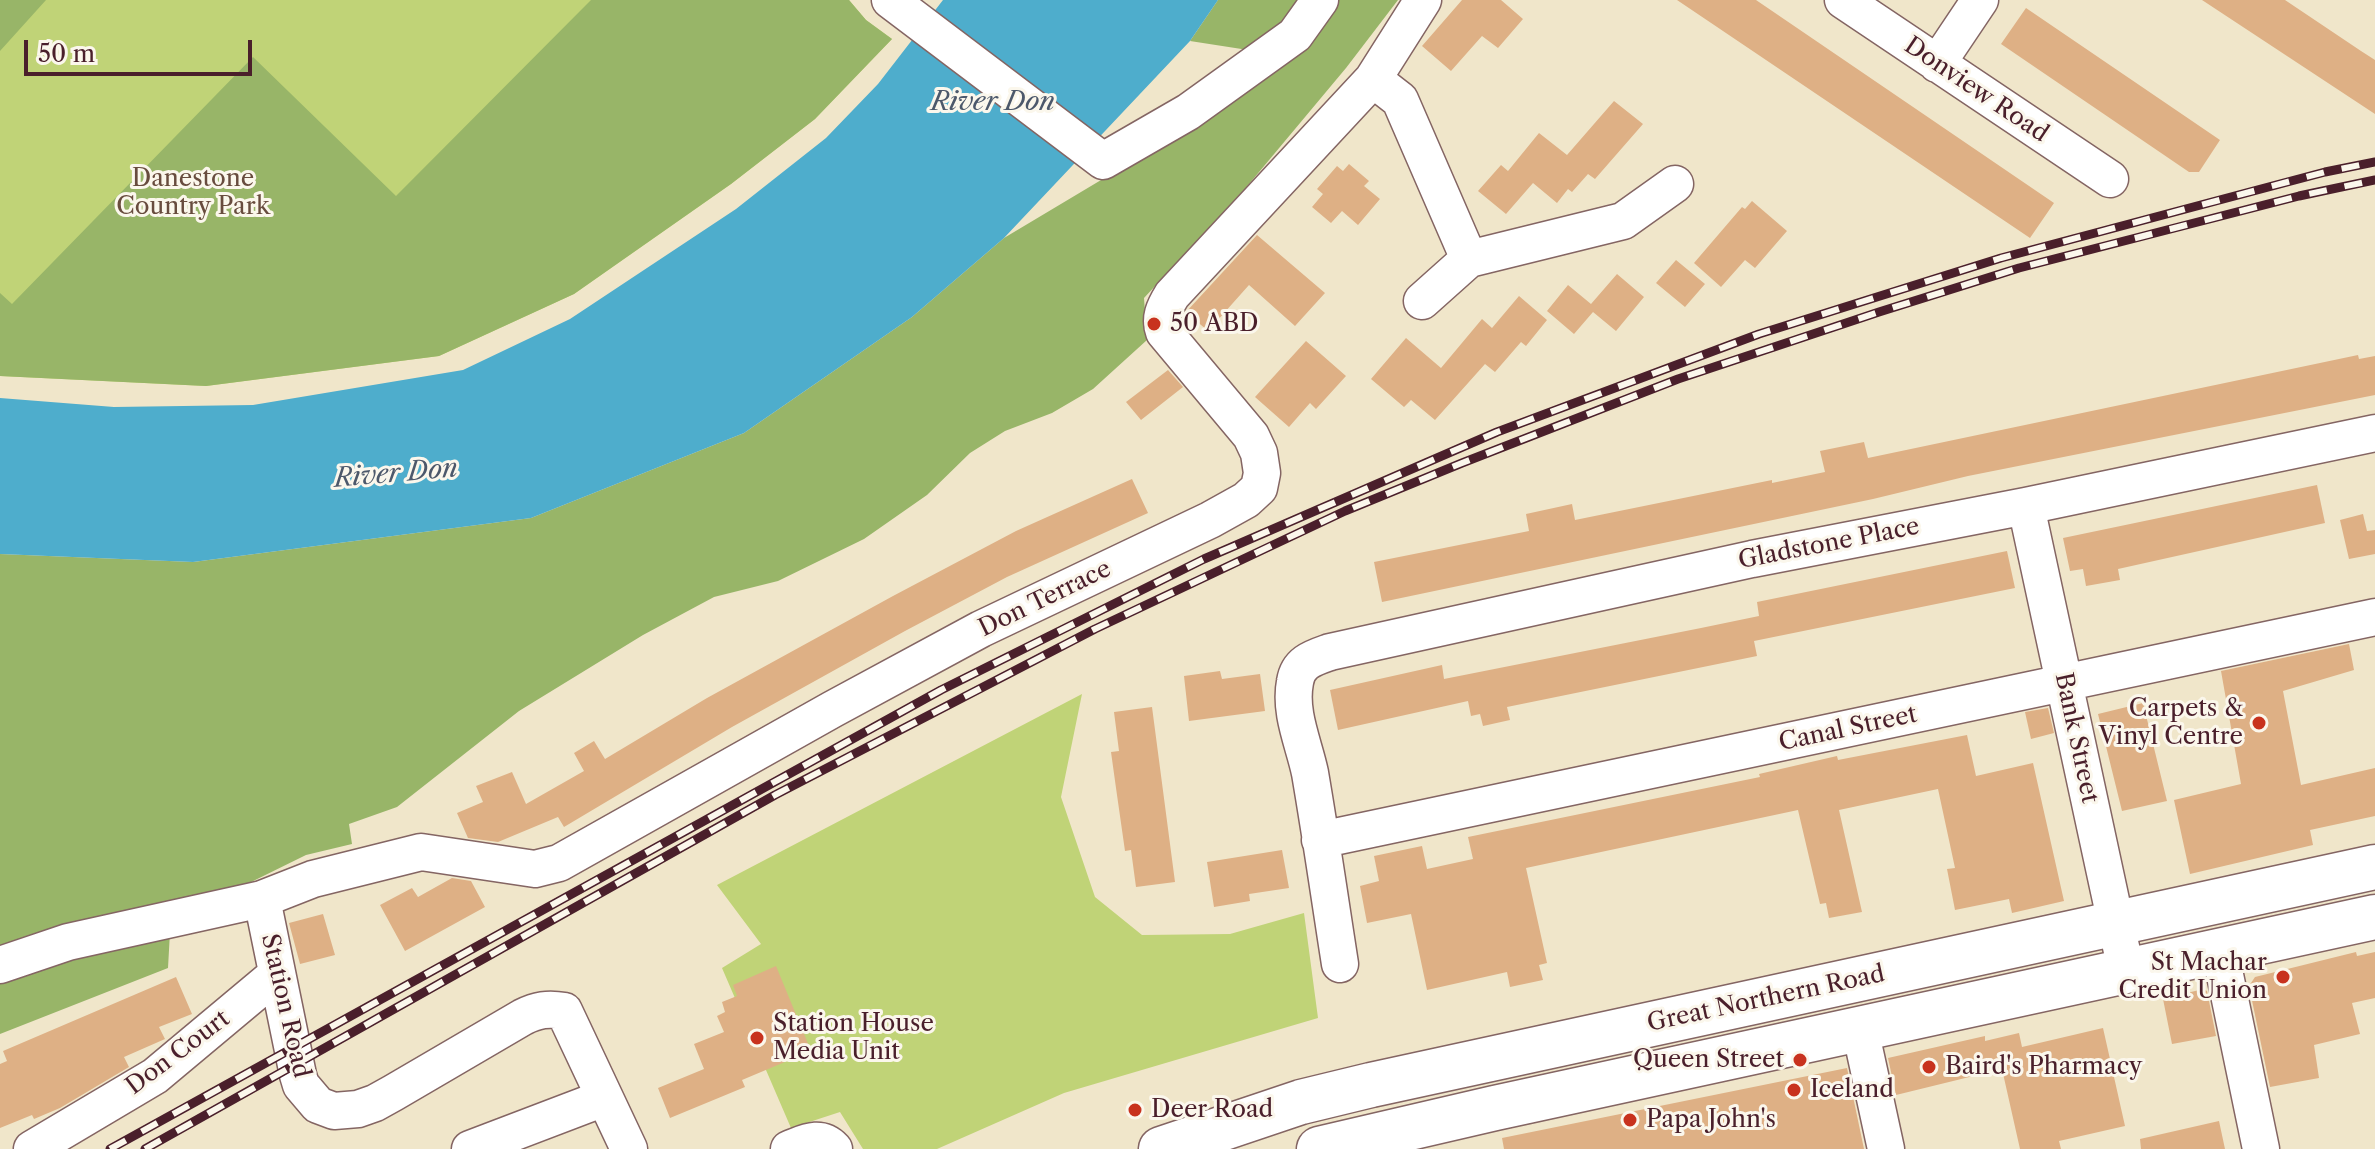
<!DOCTYPE html>
<style>
body{margin:0}
#map{position:relative;width:2375px;height:1149px;overflow:hidden;background:#f0e6ca;font-family:"Libre Caslon Text",serif}
canvas{display:block}
.scale{position:absolute;left:24px;top:40px;width:228px;height:36px;box-sizing:border-box;border:4px solid #4a1f2b;border-top:0;padding-left:10px;font-size:24px;line-height:28px;white-space:nowrap;color:#4a1f2b;-webkit-text-stroke:6px #fbf7ec;paint-order:stroke}
</style>
<div id="map">
<canvas width="2375" height="1149"></canvas>
<div class="scale">50 m</div>
</div>
<script>
const context = document.querySelector('canvas').getContext('2d');
context.lineJoin = 'round';
function paint(path, color) { context.fillStyle = color; context.fill(path, 'evenodd'); }
function strokePath(path, color, width, dash) { context.strokeStyle = color; context.lineWidth = width; context.lineCap = dash ? 'butt' : 'round'; context.setLineDash(dash || []); context.stroke(path); }
function drawText(font, color, halo, rows, align = 'center') {
  context.font = font + ' "Libre Caslon Text",serif'; context.lineWidth = 6; context.setLineDash([]); context.textBaseline = 'middle'; context.strokeStyle = halo; context.fillStyle = color; for (const [text, x, y, turn = 0] of rows) {
    context.save(); context.translate(x, y); context.rotate((+turn || 0) * Math.PI / 180); context.textAlign = isNaN(turn) ? turn : align; if (halo) context.strokeText(text, 0, 0); context.fillText(text, 0, 0); context.restore();
  }
}
paint(new Path2D(`
 M 0,0 L 849,0 L 866,20 L 892,39 L 815,119 L 731,184 L 574,294 L 439,356 L 206,386 L 0,376 Z
 M 1082,694 L 1061,797 L 1095,897 L 1142,935 L 1230,934 L 1304,913 L 1318,1018 L 1064,1093 L 937,1149 L 863,1149 L 840,1112 L 791,1128 L 722,968 L 761,944 L 717,885 Z`), '#c0d377');
paint(new Path2D(`
 M 0,0 L 46,0 L 0,51 Z
 M 591,0 L 849,0 L 866,20 L 892,39 L 815,119 L 731,184 L 574,294 L 439,356 L 206,386 L 0,376 L 0,293 L 12,304 L 253,57 L 396,196 Z
 M 1218,0 L 1306,0 L 1294,19 L 1248,50 L 1190,41 Z
 M 1337,0 L 1398,0 L 1346,68 L 1244,190 L 1144,298 L 1147,340 L 1093,389 L 1052,413 L 1005,431 L 970,453 L 927,495 L 864,539 L 778,581 L 714,597 L 643,635 L 519,711 L 397,807 L 349,824 L 352,844 L 306,855 L 241,887 L 0,947 L 0,554 L 193,562 L 531,518 L 744,433 L 912,317 L 1004,238 L 1163,143 Z
 M 170,932 L 168,968 L 0,1034 L 0,982 L 89,952 Z`), '#98b568');
paint(new Path2D(`
 M 943,0 L 1218,0 L 1190,41 L 1004,238 L 912,317 L 744,433 L 531,518 L 193,562 L 0,554 L 0,398 L 114,407 L 253,405 L 463,370 L 570,319 L 736,209 L 826,138 L 878,84 Z`), '#4eadcc');
paint(new Path2D(`
 M 1462,0 L 1501,0 L 1523,19 L 1498,48 L 1482,36 L 1451,71 L 1422,46 Z
 M 1677,0 L 1756,0 L 2054,203 L 2030,238 Z
 M 2202,0 L 2285,0 L 2361,51 L 2375,60 L 2375,114 Z
 M 2026,8 L 2220,140 L 2199,172 L 2189,172 L 2001,44 Z
 M 1614,101 L 1643,124 L 1595,179 L 1588,174 L 1572,192 L 1568,189 L 1557,203 L 1533,183 L 1506,214 L 1478,191 L 1501,165 L 1508,171 L 1539,133 L 1567,155 Z
 M 1349,164 L 1369,181 L 1364,186 L 1380,199 L 1358,225 L 1342,211 L 1331,223 L 1312,207 L 1323,194 L 1317,189 L 1337,166 L 1343,171 Z
 M 1752,201 L 1787,231 L 1755,268 L 1745,260 L 1721,287 L 1694,263 L 1742,207 L 1745,209 Z
 M 1257,235 L 1325,293 L 1295,326 L 1249,285 L 1208,331 L 1186,312 Z
 M 1676,260 L 1705,284 L 1685,307 L 1656,283 Z
 M 1617,274 L 1644,297 L 1616,331 L 1593,312 L 1574,334 L 1547,311 L 1568,285 L 1591,304 Z
 M 1519,296 L 1547,320 L 1526,346 L 1521,342 L 1495,372 L 1485,364 L 1435,420 L 1411,400 L 1404,407 L 1371,379 L 1406,338 L 1441,368 L 1482,319 L 1492,328 Z
 M 1306,341 L 1346,376 L 1316,409 L 1310,403 L 1289,427 L 1255,397 Z
 M 2358,355 L 2359,359 L 2375,356 L 2375,395 L 1968,476 L 1873,499 L 1382,602 L 1374,562 L 1529,531 L 1526,514 L 1572,504 L 1575,520 L 1772,480 L 1772,483 L 1825,472 L 1820,451 L 1864,442 L 1868,458 Z
 M 1168,370 L 1183,387 L 1141,420 L 1126,402 Z
 M 1132,479 L 1148,513 L 1007,577 L 905,631 L 732,727 L 564,827 L 558,817 L 498,842 L 468,838 L 457,813 L 483,802 L 476,786 L 512,772 L 526,804 L 584,771 L 574,753 L 594,741 L 605,759 L 707,698 L 893,596 L 1016,531 Z
 M 2317,485 L 2325,523 L 2118,569 L 2120,580 L 2086,586 L 2083,569 L 2070,571 L 2063,538 Z
 M 2363,514 L 2367,531 L 2375,530 L 2375,554 L 2349,559 L 2340,520 Z
 M 2007,551 L 2015,588 L 1754,641 L 1757,656 L 1507,707 L 1510,720 L 1483,726 L 1480,714 L 1471,716 L 1468,701 L 1338,730 L 1330,690 L 1442,665 L 1444,679 L 1701,628 L 1759,616 L 1757,602 Z
 M 2349,644 L 2354,670 L 2283,691 L 2301,785 L 2375,768 L 2375,816 L 2310,830 L 2313,845 L 2190,874 L 2174,800 L 2241,784 L 2221,671 Z
 M 1220,671 L 1222,679 L 1260,674 L 1265,711 L 1189,721 L 1184,676 Z
 M 2143,703 L 2167,801 L 2122,811 L 2098,714 Z
 M 1152,707 L 1175,882 L 1136,887 L 1131,850 L 1125,851 L 1116,788 L 1111,752 L 1119,751 L 1114,712 Z
 M 2048,708 L 2054,733 L 2031,739 L 2025,712 Z
 M 1967,735 L 1976,776 L 2033,763 L 2064,901 L 2012,913 L 2009,899 L 1955,910 L 1947,869 L 1955,868 L 1938,789 L 1839,810 L 1862,912 L 1829,918 L 1826,903 L 1820,904 L 1798,810 L 1526,868 L 1547,963 L 1539,965 L 1543,980 L 1510,987 L 1507,972 L 1427,990 L 1411,914 L 1367,923 L 1360,886 L 1379,881 L 1374,856 L 1422,846 L 1427,869 L 1473,859 L 1468,837 L 1760,777 L 1759,774 L 1837,756 L 1838,760 Z
 M 1282,850 L 1289,888 L 1249,894 L 1250,901 L 1214,907 L 1207,862 Z
 M 452,878 L 471,881 L 485,907 L 405,951 L 380,905 L 412,888 L 418,897 Z
 M 323,914 L 335,955 L 300,964 L 289,923 Z
 M 2356,952 L 2357,956 L 2375,952 L 2375,998 L 2352,1003 L 2360,1034 L 2314,1045 L 2319,1078 L 2270,1087 L 2249,986 L 2255,977 Z
 M 776,966 L 811,1051 L 742,1080 L 745,1087 L 670,1118 L 658,1088 L 704,1069 L 694,1044 L 724,1032 L 717,1016 L 725,1012 L 722,1002 L 737,996 L 733,985 Z
 M 176,977 L 192,1014 L 159,1027 L 165,1039 L 124,1057 L 129,1067 L 60,1108 L 34,1119 L 32,1115 L 0,1128 L 0,1064 L 7,1061 L 3,1051 Z
 M 2203,989 L 2207,991 L 2216,1036 L 2172,1044 L 2163,999 Z
 M 2103,1028 L 2125,1126 L 2059,1141 L 2061,1149 L 2020,1149 L 2002,1069 L 1896,1095 L 1888,1058 L 1985,1036 L 1985,1041 L 2019,1033 L 2022,1047 Z
 M 1847,1068 L 1864,1149 L 1504,1149 L 1502,1138 Z
 M 2219,1121 L 2225,1149 L 2141,1149 L 2140,1139 Z`), '#deb085');
const minor = new Path2D(`
 M 890,0 L 1103,161 L 1188,112 L 1295,35 L 1320,0
 M 1843,0 L 2110,179
 M 1937,64 L 1980,0
 M 1373,79 L 1400,100 L 1469,259 L 1623,221 L 1675,184
 M 1422,301 L 1469,259
 M 2026,506 L 2126,970
 M 1320,840 L 2375,617
 M 262,899 L 298,1075 L 301,1085 L 318,1105 L 334,1111 L 358,1109 L 375,1103 L 393,1093 L 523,1017 C 537,1010 548,1008 564,1011 L 629,1149
 M 2220,951 L 2261,1149
 M 1340,964 C 1330,900 1321,837 1310,773 C 1304,744 1289,713 1295,682 C 1298,662 1313,658 1330,652 L 1752,559 L 2026,506 L 2375,433
 M 0,965 L 68,942 L 262,899 L 313,879 L 421,852 L 535,869 L 559,863 L 833,709 L 981,629 L 1210,520 L 1246,500 L 1259,488 L 1262,473 L 1259,453 L 1251,436 L 1164,332 C 1159,318 1164,308 1172,295 L 1373,79 L 1423,0
 M 1860,1029 L 1886,1149
 M 32,1149 L 155,1076 L 277,974
 M 470,1149 L 604,1098
 M 789,1149 C 805,1143 820,1134 834,1149`);
const primary = new Path2D(`
 M 1161,1149 L 1301,1102 L 1371,1085 L 2375,867
 M 1319,1149 L 1495,1108 L 2375,917`);
strokePath(minor, '#846563', 39);
strokePath(primary, '#846563', 47);
strokePath(minor, '#fff', 36);
strokePath(primary, '#fff', 44);
const rail = new Path2D(`
 M 110,1149 L 941,690 L 1204,559 L 1497,432 L 1759,334 L 2001,258 L 2325,172 L 2375,162
 M 145,1149 L 775,795 L 1095,629 L 1345,511 L 1462,463 L 1678,379 L 1879,312 L 2019,268 L 2299,196 L 2375,180`);
strokePath(rail, '#4a1f2b', 9);
strokePath(rail, '#fbf7ec', 6, [18]);
for (const [x, y, r, color] of [
 [1154,324,8,"#c8321e"],
 [2259,723,8,"#c8321e"],
 [2283,977,8,"#c8321e"],
 [757,1038,8,"#c8321e"],
 [1800,1060,8,"#c8321e"],
 [1929,1067,8,"#c8321e"],
 [1794,1090,8,"#c8321e"],
 [1135,1110,8,"#c8321e"],
 [1630,1120,8,"#c8321e"]
]) { const dot = new Path2D(); dot.arc(x, y, r, 0, 2 * Math.PI); context.fillStyle = color; context.fill(dot); strokePath(dot, '#fbf7ec', 3); }
drawText('24px', '#4a1f2b', '#fbf7ec', [
 ["Donview Road",1976,90,34],
 ["Gladstone Place",1829,544,-11],
 ["Don Terrace",1045,599,-26],
 ["Canal Street",1848,729,-12],
 ["Bank Street",2076,738,78],
 ["Great Northern Road",1766,999,-12],
 ["Station Road",285,1006,77],
 ["Don Court",178,1053,-37]
]);
drawText('24px', '#684c3e', '#fbf7ec', [
 ["Danestone",193,179],
 ["Country Park",193,207]
]);
drawText('24px', '#4a1f2b', '#fbf7ec', [
 ["50 ABD",1170,324],
 ["Carpets &",2243,709,"right"],
 ["Vinyl Centre",2243,737,"right"],
 ["St Machar",2267,963,"right"],
 ["Credit Union",2267,991,"right"],
 ["Station House",773,1024],
 ["Media Unit",773,1052],
 ["Queen Street",1784,1060,"right"],
 ["Baird's Pharmacy",1945,1067],
 ["Iceland",1810,1090],
 ["Deer Road",1151,1110],
 ["Papa John's",1646,1120]
], 'left');
drawText('italic 26px', '#4c586b', '#fbf7ec', [
 ["River Don",993,102],
 ["River Don",396,474,-5]
]);
</script>
